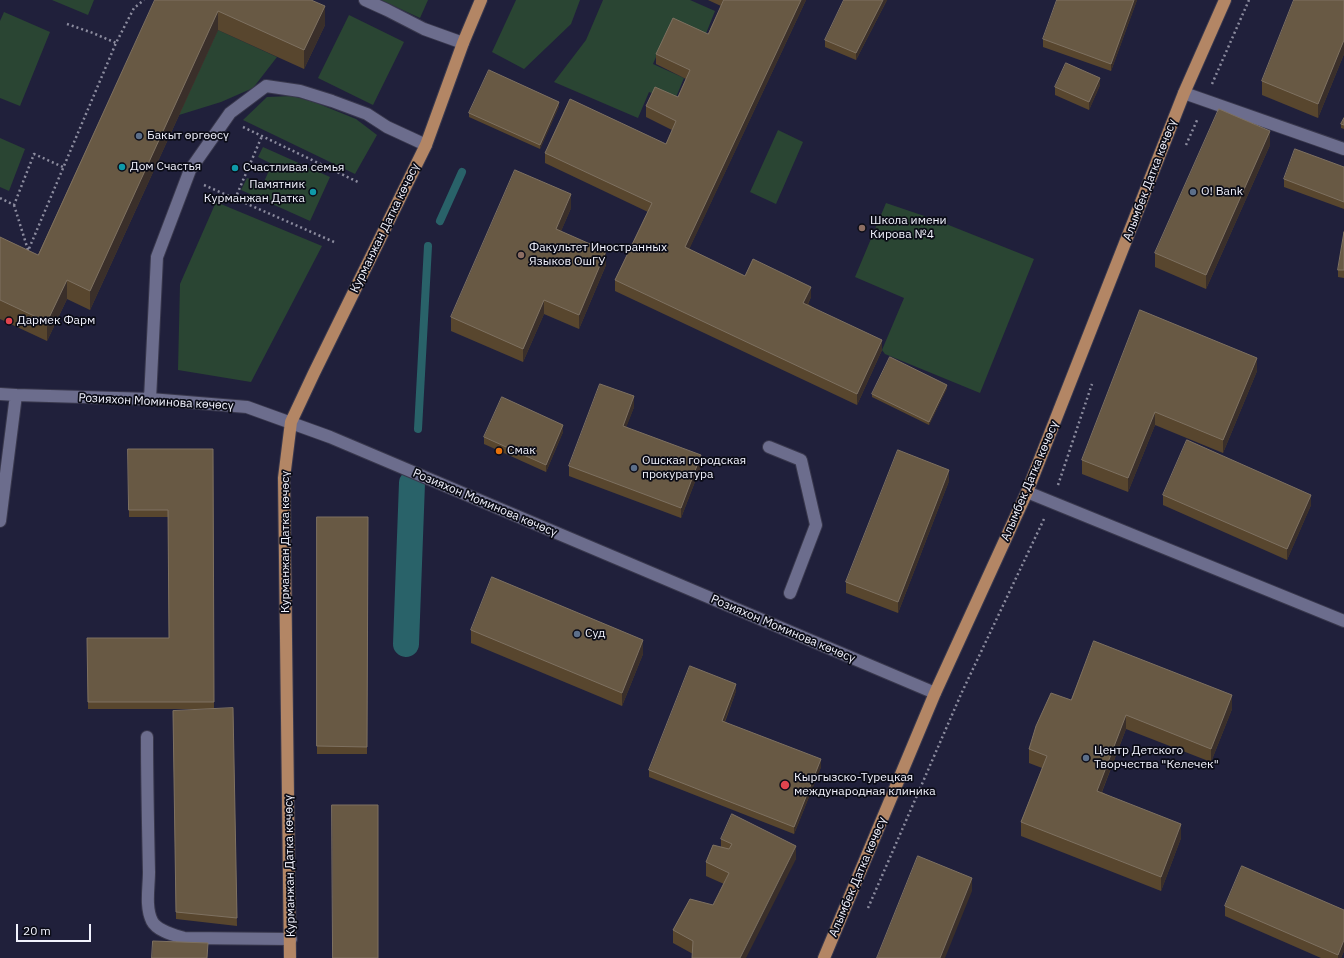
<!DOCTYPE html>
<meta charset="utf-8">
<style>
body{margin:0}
#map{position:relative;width:1344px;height:958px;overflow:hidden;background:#20203b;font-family:"IBM Plex Sans",sans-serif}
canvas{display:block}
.scale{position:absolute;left:16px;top:924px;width:75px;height:18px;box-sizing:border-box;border:2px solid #f2f3fe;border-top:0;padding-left:5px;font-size:12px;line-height:14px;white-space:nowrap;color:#f2f3fe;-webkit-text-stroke:3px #0b0c17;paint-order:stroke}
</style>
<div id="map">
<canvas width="1344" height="958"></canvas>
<div class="scale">20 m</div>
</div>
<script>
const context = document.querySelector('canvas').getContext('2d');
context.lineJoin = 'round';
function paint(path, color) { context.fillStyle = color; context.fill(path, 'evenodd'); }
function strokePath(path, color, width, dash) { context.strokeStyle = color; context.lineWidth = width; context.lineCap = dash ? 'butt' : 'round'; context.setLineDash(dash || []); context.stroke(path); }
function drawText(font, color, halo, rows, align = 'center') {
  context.font = font + ' "IBM Plex Sans",sans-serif'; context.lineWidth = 3.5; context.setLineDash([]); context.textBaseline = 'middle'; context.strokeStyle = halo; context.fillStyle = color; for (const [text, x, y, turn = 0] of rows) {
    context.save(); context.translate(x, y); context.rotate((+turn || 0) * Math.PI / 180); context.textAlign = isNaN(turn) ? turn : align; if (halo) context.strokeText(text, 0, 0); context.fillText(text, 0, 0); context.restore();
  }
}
paint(new Path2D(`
 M 52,0 L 94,0 L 88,15 Z
 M 381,0 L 428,0 L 420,18 Z
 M 516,0 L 580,0 L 571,24 L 524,69 L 492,52 Z
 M 603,0 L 690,0 L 715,11 L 705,36 L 671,22 L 653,64 L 684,78 L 674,102 L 649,92 L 638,118 L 554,82 L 586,40 Z
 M 4,12 L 50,32 L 20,106 L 0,98 L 0,21 Z
 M 349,15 L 404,42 L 373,105 L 318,78 Z
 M 218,30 L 277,57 L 253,88 L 221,102 L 179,115 Z
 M 292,96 L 314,102 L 356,119 L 377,135 L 355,174 L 243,120 L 267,97 Z
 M 778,130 L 803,142 L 776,204 L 750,192 Z
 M 0,138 L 25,149 L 9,191 L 0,187 Z
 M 263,147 L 330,177 L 310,221 L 241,190 L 247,178 L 263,184 L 272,164 L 258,157 Z
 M 216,202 L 322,246 L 251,382 L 178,370 L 180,284 Z
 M 886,203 L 936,220 L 1034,259 L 980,393 L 885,354 L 882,350 L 904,298 L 855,277 Z`), '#2a4533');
strokePath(new Path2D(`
 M 440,221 L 462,172
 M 418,429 L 428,246`), '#296269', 8);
strokePath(new Path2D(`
 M 406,644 L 412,483`), '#296269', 26);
const minor = new Path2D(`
 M 365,0 L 387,10 L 424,29 L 463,43
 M 1184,93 L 1344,149
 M 0,394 L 16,395 L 150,399 L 247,407 L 330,437 L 935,693
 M 150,399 L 157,257 L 190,170 L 230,113 L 266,86 L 300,91 L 332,101 L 367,114 L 387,127 L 426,145
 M 769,447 L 801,460 L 816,525 L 790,593
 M 1027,492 L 1344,621
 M 0,521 L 16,395
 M 147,737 C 147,782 148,827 149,872 C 149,887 145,907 152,921 C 157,931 174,935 184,938 L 291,939`);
const major = new Path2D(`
 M 290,958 L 284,478 L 291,422 L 314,373 L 426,145 L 463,43 L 481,0
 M 824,958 L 935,693 L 1027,492 L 1184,93 L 1225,0`);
strokePath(minor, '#39384d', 14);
strokePath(major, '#39384d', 14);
strokePath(new Path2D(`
 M 67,24 L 93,33 L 116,43
 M 1212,84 L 1249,0
 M 243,127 L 360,183
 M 1186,145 L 1198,118
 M 204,185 L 334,242
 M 0,198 L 14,205 L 34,154 L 63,167
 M 235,199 L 262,136
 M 14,205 L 28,250
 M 26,250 L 28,251 L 116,43 L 134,8 L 144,0
 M 1058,485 L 1092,384
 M 868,908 L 962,692 L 1044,519`), '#8c8c9f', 2.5, [2, 3]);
strokePath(minor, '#6c6d8d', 12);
strokePath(major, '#b38665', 12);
paint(new Path2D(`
 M 155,0 L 325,25 L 304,69 L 218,30 L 90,310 L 67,299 L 47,341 L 0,319 L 0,237 L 38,255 Z
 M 708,0 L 806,0 L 689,249 L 745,276 L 811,297 L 808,304 L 882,350 L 857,405 L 615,291 L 615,280 L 648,212 L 545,163 L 545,153 L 666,144 L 672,130 L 646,117 L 646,106 L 678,97 L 686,79 L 656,64 L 656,54 L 708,34 L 721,6 Z
 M 887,0 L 856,60 L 825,47 L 825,40 Z
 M 1137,0 L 1111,71 L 1043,47 L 1043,39 Z
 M 1344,0 L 1344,54 L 1318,118 L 1262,95 L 1262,81 Z
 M 1100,85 L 1089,110 L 1055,95 L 1055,87 Z
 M 559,106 L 540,149 L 469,117 L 469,113 Z
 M 1344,118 L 1344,129 L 1341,128 L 1341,124 Z
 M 1270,145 L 1206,289 L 1155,267 L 1155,253 Z
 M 1344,167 L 1344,209 L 1284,187 L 1284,179 Z
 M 571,208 L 561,231 L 606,265 L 579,329 L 544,314 L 523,362 L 451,331 L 451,317 Z
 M 1344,232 L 1344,278 L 1338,277 L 1338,270 Z
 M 1140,310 L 1257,371 L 1223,453 L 1155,425 L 1128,492 L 1082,474 L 1082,460 Z
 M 947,388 L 929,425 L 872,397 L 872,394 Z
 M 634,407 L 626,427 L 701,466 L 681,518 L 569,476 L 569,466 Z
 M 563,432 L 546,472 L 484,444 L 484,437 Z
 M 128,449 L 213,449 L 214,709 L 233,708 L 237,926 L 176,919 L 173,711 L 212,709 L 88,709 L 87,638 L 169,638 L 168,517 L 129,517 Z
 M 949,481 L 898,613 L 846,593 L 846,582 Z
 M 1163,495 L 1311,505 L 1287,560 L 1163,505 Z
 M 317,517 L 368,517 L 367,754 L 317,754 Z
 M 471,630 L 643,654 L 622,706 L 471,643 Z
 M 736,691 L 725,722 L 821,767 L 794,834 L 649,777 L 649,770 Z
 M 1071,700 L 1232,709 L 1211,762 L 1126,729 L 1102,792 L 1181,838 L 1161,891 L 1021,836 L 1021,822 L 1042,768 L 1029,763 L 1029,749 Z
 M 721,839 L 796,859 L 693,954 L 673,943 L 673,930 L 713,905 L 724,884 L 706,876 L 706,862 L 721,847 Z
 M 1225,906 L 1344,951 L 1341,958 L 1321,958 L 1225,916 Z`), '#58462e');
paint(new Path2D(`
 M 801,0 L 806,0 L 685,258 L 685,247 Z
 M 883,0 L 887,0 L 856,60 L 856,53 Z
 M 1134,0 L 1137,0 L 1111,71 L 1111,64 Z
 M 325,6 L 325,25 L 304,69 L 304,50 Z
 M 218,11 L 218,30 L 90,310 L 90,291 Z
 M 1344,40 L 1344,54 L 1318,118 L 1318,104 Z
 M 1100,78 L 1100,85 L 1089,110 L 1089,102 Z
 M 559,102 L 559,106 L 540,149 L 540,145 Z
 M 1270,131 L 1270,145 L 1206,289 L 1206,275 Z
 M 571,194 L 571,208 L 556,243 L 556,229 Z
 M 606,251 L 606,265 L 579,329 L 579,315 Z
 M 67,280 L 67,299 L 47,341 L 47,322 Z
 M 811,287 L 811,297 L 803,313 L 803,303 Z
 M 544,300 L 544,314 L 523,362 L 523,349 Z
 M 882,340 L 882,350 L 857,405 L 857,394 Z
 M 1257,358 L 1257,371 L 1223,453 L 1223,440 Z
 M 947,385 L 947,388 L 929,425 L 929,422 Z
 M 634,396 L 634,407 L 623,436 L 623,426 Z
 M 1155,412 L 1155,425 L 1128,492 L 1128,478 Z
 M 563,425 L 563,432 L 546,472 L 546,465 Z
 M 701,455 L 701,466 L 681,518 L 681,508 Z
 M 949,470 L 949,481 L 898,613 L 898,602 Z
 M 1311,495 L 1311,505 L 1287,560 L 1287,549 Z
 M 643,640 L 643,654 L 622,706 L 622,693 Z
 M 736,684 L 736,691 L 722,728 L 722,721 Z
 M 1232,695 L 1232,709 L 1211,762 L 1211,749 Z
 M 1126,715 L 1126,729 L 1097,804 L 1097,791 Z
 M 821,759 L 821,767 L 794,834 L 794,827 Z
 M 1181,824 L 1181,838 L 1161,891 L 1161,877 Z
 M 796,846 L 796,859 L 746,958 L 740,958 Z
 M 972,878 L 972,891 L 945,958 L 940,958 Z
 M 1344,940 L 1344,951 L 1341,958 L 1338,958 L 1338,955 Z`), '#3a2f2a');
const building = new Path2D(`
 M 155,0 L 311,0 L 325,6 L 304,50 L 218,11 L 90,291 L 67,280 L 47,322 L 0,300 L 0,237 L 38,255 Z
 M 724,0 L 801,0 L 685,247 L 745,276 L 753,259 L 811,287 L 803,303 L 882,340 L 857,394 L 615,280 L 652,203 L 545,153 L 570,99 L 666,144 L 676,121 L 646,106 L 655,87 L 678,97 L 690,70 L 656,54 L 673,18 L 708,34 Z
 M 844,0 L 883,0 L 856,53 L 825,40 Z
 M 1057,0 L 1134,0 L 1111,64 L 1043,39 Z
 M 1294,0 L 1344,0 L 1344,40 L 1318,104 L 1262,81 Z
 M 1066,63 L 1100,78 L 1089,102 L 1055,87 Z
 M 489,70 L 559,102 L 540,145 L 469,113 Z
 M 1219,109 L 1270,131 L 1206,275 L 1155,253 Z
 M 1344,118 L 1344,125 L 1341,124 Z
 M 1295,149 L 1344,167 L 1344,202 L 1284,179 Z
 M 515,170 L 571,194 L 556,229 L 606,251 L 579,315 L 544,300 L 523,349 L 451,317 Z
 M 1344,232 L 1344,270 L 1338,270 Z
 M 1140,310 L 1257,358 L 1223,440 L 1155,412 L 1128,478 L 1082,460 Z
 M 890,357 L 947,385 L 929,422 L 872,394 Z
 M 600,384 L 634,396 L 623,426 L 701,455 L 681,508 L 569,466 Z
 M 502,397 L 563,425 L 546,465 L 484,437 Z
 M 1187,440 L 1311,495 L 1287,549 L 1163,495 Z
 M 128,449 L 213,449 L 214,702 L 88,702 L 87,638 L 169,638 L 168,510 L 129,510 Z
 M 898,450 L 949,470 L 898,602 L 846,582 Z
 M 317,517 L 368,517 L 367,747 L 317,746 Z
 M 492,577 L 643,640 L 622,693 L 471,630 Z
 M 1094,641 L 1232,695 L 1211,749 L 1126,715 L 1097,791 L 1181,824 L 1161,877 L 1021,822 L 1047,756 L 1029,749 L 1036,726 L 1051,693 L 1071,700 Z
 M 690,666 L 736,684 L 722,721 L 821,759 L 794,827 L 649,770 Z
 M 233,708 L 237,918 L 176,912 L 173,711 Z
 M 332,805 L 378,805 L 378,958 L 333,958 Z
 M 732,814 L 796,846 L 740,958 L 692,958 L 693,941 L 673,930 L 690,899 L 713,905 L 729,873 L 706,862 L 713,845 L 729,849 L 732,844 L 721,839 Z
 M 918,856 L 972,878 L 940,958 L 877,958 Z
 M 1242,866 L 1344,910 L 1344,940 L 1338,955 L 1225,906 Z
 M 153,941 L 208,943 L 207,958 L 152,958 Z`);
paint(building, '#685944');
strokePath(building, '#7e7161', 1);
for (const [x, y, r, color] of [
 [139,136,4,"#5c6f8a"],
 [122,167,4,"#0f9aa8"],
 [235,168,4,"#0f9aa8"],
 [313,192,4,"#0f9aa8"],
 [1193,192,4,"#5c6f8a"],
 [862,228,4,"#8d6e63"],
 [521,255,4,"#8d6e63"],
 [9,321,4,"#e0444e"],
 [499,451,4,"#e8710a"],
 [634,468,4,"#5c6f8a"],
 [577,634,4,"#5c6f8a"],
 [1086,758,4,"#5c6f8a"],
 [785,785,5,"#e0444e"]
]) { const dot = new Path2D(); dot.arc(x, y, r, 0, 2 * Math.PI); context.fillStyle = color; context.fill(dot); strokePath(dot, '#0b0c17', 1.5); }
drawText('12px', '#f2f3fe', '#0b0c17', [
 ["Бакыт өргөөсү",147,136],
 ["Дом Счастья",130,167],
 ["Счастливая семья",243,168],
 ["Памятник",305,185,"right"],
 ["Курманжан Датка",305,199,"right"],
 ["О! Bank",1201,192],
 ["Школа имени",870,221],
 ["Кирова №4",870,235],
 ["Факультет Иностранных",529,248],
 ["Языков ОшГУ",529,262],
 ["Дармек Фарм",17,321],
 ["Смак",507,451],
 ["Ошская городская",642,461],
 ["прокуратура",642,475],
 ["Суд",585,634],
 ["Центр Детского",1094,751],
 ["Творчества \"Келечек\"",1094,765],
 ["Кыргызско-Турецкая",794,778],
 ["международная клиника",794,792]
], 'left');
drawText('12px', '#f2f3fe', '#0b0c17', [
 ["Алымбек Датка көчөсү",1150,180,-69],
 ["Курманжан Датка көчөсү",385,228,-64],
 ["Розияхон Моминова көчөсү",156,402,3],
 ["Алымбек Датка көчөсү",1030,481,-67],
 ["Розияхон Моминова көчөсү",485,503,23],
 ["Курманжан Датка көчөсү",286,542,-90],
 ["Розияхон Моминова көчөсү",783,629,23],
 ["Курманжан Датка көчөсү",290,866,-91],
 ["Алымбек Датка көчөсү",858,877,-67]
]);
</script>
